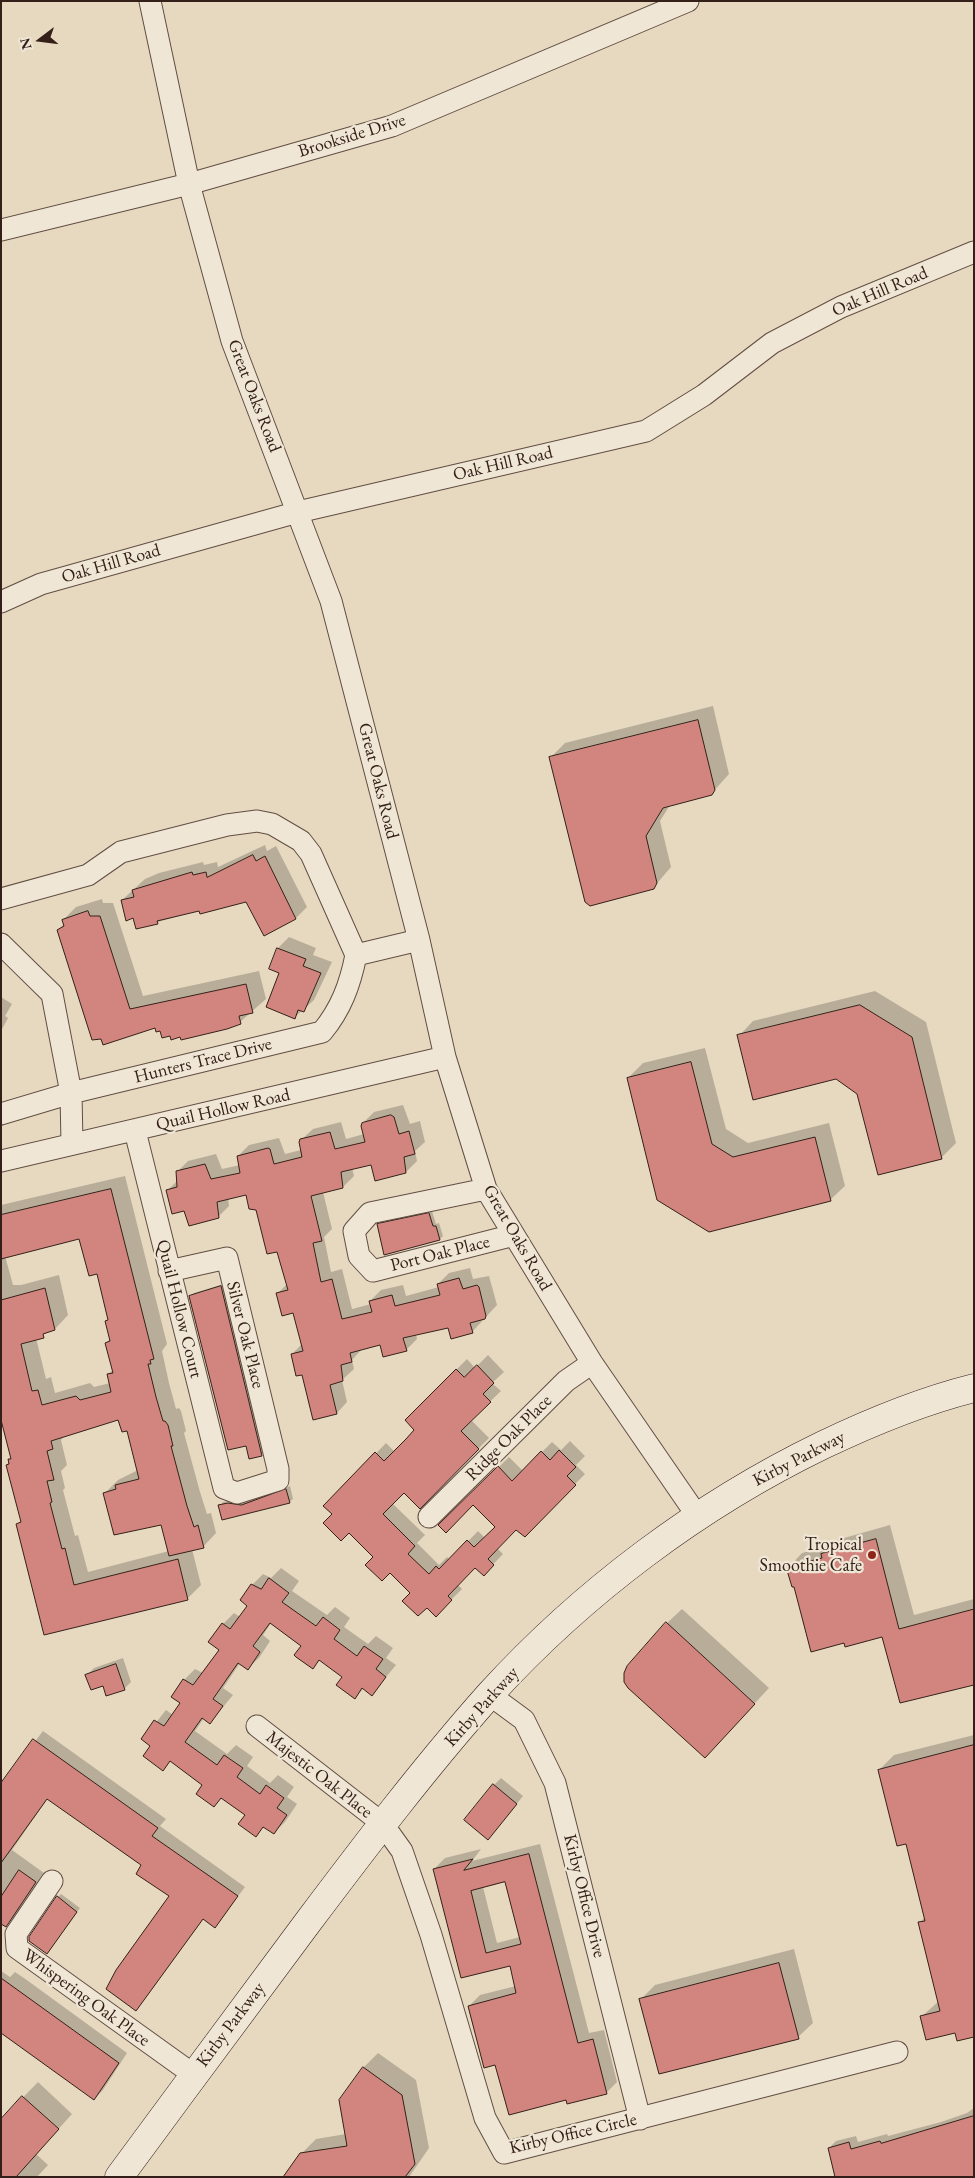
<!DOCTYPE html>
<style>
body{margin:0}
#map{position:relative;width:975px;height:2178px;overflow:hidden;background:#e7d9c0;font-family:"EB Garamond",serif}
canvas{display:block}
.frame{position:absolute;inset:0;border:2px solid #342018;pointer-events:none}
.north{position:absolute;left:15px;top:15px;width:50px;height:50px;-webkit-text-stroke:4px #efe6d6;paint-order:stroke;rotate:255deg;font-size:14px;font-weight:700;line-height:20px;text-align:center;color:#342018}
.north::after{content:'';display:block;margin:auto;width:18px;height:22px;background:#342018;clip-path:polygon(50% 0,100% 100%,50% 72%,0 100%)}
</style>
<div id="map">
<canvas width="975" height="2178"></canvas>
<div class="frame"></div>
<div class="north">N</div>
</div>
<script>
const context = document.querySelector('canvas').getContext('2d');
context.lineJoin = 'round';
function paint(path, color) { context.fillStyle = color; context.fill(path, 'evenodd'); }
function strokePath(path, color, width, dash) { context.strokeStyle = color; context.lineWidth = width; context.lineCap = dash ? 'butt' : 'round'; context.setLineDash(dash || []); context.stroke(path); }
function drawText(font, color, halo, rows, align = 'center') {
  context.font = font + ' "EB Garamond",serif'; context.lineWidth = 4.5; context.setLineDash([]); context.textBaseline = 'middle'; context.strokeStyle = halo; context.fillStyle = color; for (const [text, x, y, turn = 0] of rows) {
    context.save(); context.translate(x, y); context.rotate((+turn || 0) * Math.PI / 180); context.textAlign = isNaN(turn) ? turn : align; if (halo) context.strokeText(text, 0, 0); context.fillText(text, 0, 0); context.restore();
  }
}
paint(new Path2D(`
 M 713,706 L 729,774 L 711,794 L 670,805 L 660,821 L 671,867 L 653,888 L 550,758 L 565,743 Z
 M 265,845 L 267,851 L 276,846 L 307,907 L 296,918 L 264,934 L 247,900 L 200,910 L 137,928 L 134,917 L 122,900 L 145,879 L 159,873 L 203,862 L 204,865 L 217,862 L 218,867 Z
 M 102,899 L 103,903 L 113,903 L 143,996 L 259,971 L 266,999 L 240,1022 L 181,1036 L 156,1026 L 104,1043 L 58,930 L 64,924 L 63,920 L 76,907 Z
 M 289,937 L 316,948 L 313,955 L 332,962 L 314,1000 L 295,1017 L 281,973 L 270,969 L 278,948 Z
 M 875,991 L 926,1022 L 956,1143 L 941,1158 L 836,1078 L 739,1036 L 753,1021 Z
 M 1,997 L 12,1004 L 5,1016 L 8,1018 L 1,1031 Z
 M 705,1048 L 726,1129 L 748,1143 L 829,1123 L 845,1186 L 830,1200 L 709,1230 L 628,1078 L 643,1063 Z
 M 403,1105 L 410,1124 L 420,1121 L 425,1142 L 415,1151 L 417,1161 L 406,1172 L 371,1163 L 352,1168 L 354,1176 L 343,1187 L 323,1192 L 332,1229 L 324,1237 L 331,1272 L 342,1269 L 352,1309 L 371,1304 L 370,1301 L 381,1290 L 403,1285 L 406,1296 L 439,1287 L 438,1284 L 449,1273 L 470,1268 L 473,1279 L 489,1276 L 497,1305 L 472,1332 L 449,1326 L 416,1334 L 417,1339 L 406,1350 L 381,1344 L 362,1349 L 352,1360 L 354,1369 L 342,1380 L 347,1402 L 337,1413 L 303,1373 L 292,1354 L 302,1344 L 294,1311 L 278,1293 L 287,1284 L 278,1250 L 247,1194 L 228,1198 L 229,1206 L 218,1217 L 185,1209 L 167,1191 L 178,1180 L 177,1172 L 188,1161 L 216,1154 L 222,1169 L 240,1165 L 238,1156 L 249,1145 L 279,1138 L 285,1154 L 301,1150 L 301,1140 L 313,1129 L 341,1122 L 346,1139 L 364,1134 L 363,1123 L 374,1112 Z
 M 125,1176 L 167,1344 L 162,1351 L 169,1383 L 176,1409 L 179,1408 L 181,1411 L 186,1431 L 184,1433 L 200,1492 L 207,1514 L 211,1513 L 216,1533 L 203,1547 L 192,1549 L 201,1585 L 188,1598 L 45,1633 L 18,1524 L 21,1520 L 7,1465 L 12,1457 L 1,1415 L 1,1205 ZM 80,1238 L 98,1272 L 109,1319 L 106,1322 L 110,1339 L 106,1343 L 113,1370 L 108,1374 L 110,1383 L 94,1387 L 90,1383 L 55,1393 L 51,1377 L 46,1379 L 36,1338 L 55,1329 L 68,1315 L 59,1275 L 21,1285 L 13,1285 L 5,1256 ZM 119,1418 L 128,1429 L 138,1470 L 118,1480 L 105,1493 L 162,1523 L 169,1551 L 88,1572 L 78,1535 L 75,1536 L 63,1490 L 65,1488 L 61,1471 L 67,1465 L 61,1440 L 65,1435 Z
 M 432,1211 L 436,1224 L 439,1223 L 443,1236 L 440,1239 L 378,1225 L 382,1221 Z
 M 224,1284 L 265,1451 L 261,1455 L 247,1445 L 190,1296 L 194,1293 Z
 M 488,1355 L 504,1372 L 492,1383 L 501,1391 L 471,1420 L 489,1438 L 420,1507 L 404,1491 L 392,1503 L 425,1535 L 417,1543 L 439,1565 L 447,1557 L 450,1560 L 478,1531 L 485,1538 L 496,1527 L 473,1504 L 440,1525 L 509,1457 L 523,1471 L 552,1442 L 561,1450 L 570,1441 L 585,1456 L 576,1465 L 585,1474 L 525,1535 L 516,1528 L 497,1548 L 503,1554 L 484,1574 L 475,1566 L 457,1584 L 462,1589 L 436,1615 L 325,1506 L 386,1443 L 395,1452 L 416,1430 L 406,1420 L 467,1359 L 475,1368 Z
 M 290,1486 L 293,1499 L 289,1502 L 223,1519 L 220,1506 L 223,1502 L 232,1500 L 245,1502 Z
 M 890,1525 L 914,1615 L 974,1599 L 974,1683 L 883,1636 L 795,1585 L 788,1568 L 802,1553 L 831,1545 L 837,1540 Z
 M 281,1568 L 299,1581 L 292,1591 L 327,1615 L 335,1607 L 350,1618 L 344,1627 L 368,1644 L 376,1636 L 393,1648 L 386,1658 L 396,1665 L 372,1694 L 364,1688 L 355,1697 L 344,1677 L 320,1660 L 313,1667 L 303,1646 L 271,1623 L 263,1635 L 270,1641 L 259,1658 L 248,1668 L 240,1663 L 223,1688 L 233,1695 L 210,1723 L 204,1718 L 195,1731 L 227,1754 L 236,1745 L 253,1757 L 247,1766 L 270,1783 L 278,1775 L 294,1787 L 287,1797 L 297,1804 L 285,1822 L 274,1833 L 265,1826 L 256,1835 L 247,1815 L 223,1797 L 214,1806 L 204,1785 L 171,1761 L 163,1769 L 152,1745 L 143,1739 L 166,1710 L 173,1715 L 182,1703 L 184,1680 L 195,1669 L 203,1673 L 220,1650 L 223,1624 L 234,1613 L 240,1617 L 249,1606 L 252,1585 L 263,1574 L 271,1578 Z
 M 682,1609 L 769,1688 L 705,1757 L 667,1623 Z
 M 123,1658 L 131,1682 L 124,1689 L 104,1685 L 87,1675 L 94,1668 Z
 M 43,1731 L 166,1819 L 160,1826 L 245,1887 L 215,1927 L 204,1918 L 136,2009 L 171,1896 L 143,1865 L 48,1798 L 12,1850 L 44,1873 L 14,1917 L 6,1925 L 1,1925 L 1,1786 Z
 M 974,1735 L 974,2036 L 921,2017 L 939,2001 L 919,1923 L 926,1916 L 907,1843 L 879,1770 L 894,1755 Z
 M 501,1778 L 523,1796 L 495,1831 L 494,1785 Z
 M 540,1844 L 589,2033 L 604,2030 L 617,2082 L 606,2093 L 567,2098 L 496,2063 L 469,2006 L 480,1995 L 516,1986 L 511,1964 L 462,1976 L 434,1869 L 445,1858 L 481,1849 L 472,1861 ZM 506,1881 L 520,1937 L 497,1943 L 483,1887 Z
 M 61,1894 L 80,1908 L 50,1949 L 58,1897 Z
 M 794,1949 L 813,2023 L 798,2037 L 641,1999 L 655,1985 Z
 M 1,1971 L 10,1977 L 15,1972 L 24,1978 L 127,2053 L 103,2090 L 94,2099 L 1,2033 Z
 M 378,2053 L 416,2080 L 429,2148 L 409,2177 L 285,2177 L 301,2154 L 316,2139 L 346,2134 L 340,2100 L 364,2067 Z
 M 38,2082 L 72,2114 L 36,2154 L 48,2165 L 37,2177 L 1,2177 L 1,2120 Z
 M 974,2108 L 974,2177 L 829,2148 L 836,2141 L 856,2136 L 858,2142 L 887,2134 L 888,2136 L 941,2122 L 967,2113 Z`), '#0003');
const building = new Path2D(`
 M 698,720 L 715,790 L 712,795 L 663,808 L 646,836 L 657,883 L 654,889 L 590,906 L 585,902 L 549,757 Z
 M 253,855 L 256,861 L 265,856 L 296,919 L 264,936 L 246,902 L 200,914 L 199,911 L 157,921 L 158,924 L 136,929 L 133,918 L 126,921 L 121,900 L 134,897 L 132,890 L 192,872 L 193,875 L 206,872 L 207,877 Z
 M 88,911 L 90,916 L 100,916 L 130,1009 L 246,984 L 253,1013 L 239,1016 L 241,1024 L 227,1029 L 181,1040 L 180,1037 L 171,1040 L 170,1036 L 162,1038 L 160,1031 L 156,1032 L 155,1028 L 103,1045 L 101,1039 L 92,1040 L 57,930 L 64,926 L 62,920 Z
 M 277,948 L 306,959 L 303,966 L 321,973 L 304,1012 L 298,1010 L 295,1019 L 266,1007 L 279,973 L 269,969 Z
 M 860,1005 L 912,1037 L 942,1159 L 878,1175 L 857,1094 L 836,1079 L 753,1100 L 737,1035 Z
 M 691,1062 L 712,1144 L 733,1157 L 815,1137 L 831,1201 L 709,1232 L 657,1200 L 627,1078 Z
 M 391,1115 L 394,1117 L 399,1134 L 409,1131 L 415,1154 L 404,1157 L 406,1173 L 375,1181 L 371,1165 L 341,1172 L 343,1188 L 311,1196 L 322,1241 L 313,1243 L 321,1282 L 332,1279 L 342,1319 L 372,1312 L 369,1301 L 392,1295 L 395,1306 L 440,1295 L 437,1284 L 459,1278 L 463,1289 L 477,1285 L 479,1287 L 486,1316 L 485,1319 L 470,1323 L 473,1333 L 451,1339 L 448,1328 L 403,1338 L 407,1351 L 383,1357 L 380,1345 L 350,1353 L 352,1362 L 341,1365 L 343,1381 L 330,1385 L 337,1414 L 313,1420 L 302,1375 L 296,1376 L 291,1354 L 303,1351 L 293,1313 L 282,1316 L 276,1293 L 288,1290 L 277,1252 L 267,1254 L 256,1210 L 249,1209 L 246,1195 L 217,1202 L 219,1218 L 189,1226 L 184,1211 L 172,1214 L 166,1190 L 177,1187 L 176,1171 L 205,1164 L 211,1179 L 240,1173 L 237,1156 L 268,1148 L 270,1149 L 274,1164 L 302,1157 L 299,1142 L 300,1139 L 330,1132 L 335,1149 L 365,1142 L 361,1126 L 362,1123 Z
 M 111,1189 L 154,1359 L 150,1360 L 151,1364 L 148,1364 L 156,1397 L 163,1421 L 165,1421 L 168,1425 L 173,1446 L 171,1446 L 187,1506 L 194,1527 L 198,1525 L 204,1548 L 169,1556 L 161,1525 L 114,1535 L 103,1493 L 116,1489 L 115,1485 L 139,1479 L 127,1431 L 122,1432 L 118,1420 L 51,1441 L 53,1449 L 47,1451 L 54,1480 L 47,1481 L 52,1502 L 50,1503 L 62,1549 L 65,1548 L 74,1585 L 178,1559 L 188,1600 L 44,1635 L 16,1524 L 21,1522 L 6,1465 L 9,1464 L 8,1459 L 11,1459 L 1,1420 L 1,1300 L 45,1288 L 55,1330 L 43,1334 L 44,1338 L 21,1344 L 32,1391 L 38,1390 L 42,1405 L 76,1396 L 80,1400 L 111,1392 L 107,1374 L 113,1373 L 105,1343 L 110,1341 L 105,1321 L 108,1320 L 97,1274 L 89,1276 L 79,1239 L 1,1259 L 1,1215 Z
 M 429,1213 L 433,1226 L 436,1226 L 440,1240 L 384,1255 L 377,1224 Z
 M 221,1286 L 262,1456 L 249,1459 L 246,1446 L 228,1450 L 189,1296 Z
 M 477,1365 L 494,1383 L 483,1394 L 491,1402 L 461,1431 L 479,1449 L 420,1509 L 404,1493 L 383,1514 L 415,1546 L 408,1554 L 429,1574 L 436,1566 L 439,1569 L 467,1540 L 474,1547 L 495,1527 L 473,1505 L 446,1533 L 438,1525 L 498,1466 L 512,1481 L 541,1451 L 550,1460 L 559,1450 L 576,1467 L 567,1476 L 576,1485 L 525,1537 L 516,1530 L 488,1559 L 494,1565 L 484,1576 L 475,1568 L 448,1596 L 452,1600 L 436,1617 L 427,1608 L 418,1616 L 402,1601 L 410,1593 L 390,1573 L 382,1581 L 365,1565 L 373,1557 L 349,1533 L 341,1541 L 323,1523 L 332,1514 L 323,1506 L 375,1452 L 384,1461 L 406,1439 L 414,1430 L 405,1420 L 456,1369 L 464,1377 Z
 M 286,1489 L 290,1503 L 222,1520 L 218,1505 L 228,1503 L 241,1505 Z
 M 876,1539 L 899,1629 L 974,1609 L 974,1685 L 900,1703 L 882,1637 L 845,1647 L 844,1643 L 811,1652 L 794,1587 L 792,1587 L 786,1567 L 822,1558 L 821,1554 Z
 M 269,1578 L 289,1593 L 282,1602 L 316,1626 L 323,1617 L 340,1630 L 334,1639 L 357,1656 L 364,1646 L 383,1659 L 376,1669 L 386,1677 L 372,1696 L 362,1688 L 355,1699 L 336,1685 L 342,1677 L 319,1660 L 313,1669 L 296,1657 L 294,1655 L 301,1646 L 270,1623 L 253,1646 L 260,1652 L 248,1670 L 238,1663 L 213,1699 L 223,1706 L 210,1724 L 202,1718 L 185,1742 L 217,1765 L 224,1755 L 243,1768 L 237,1777 L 260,1794 L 266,1785 L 284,1798 L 277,1808 L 287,1815 L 274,1834 L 263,1827 L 256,1837 L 238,1824 L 245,1815 L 221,1798 L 214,1807 L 196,1794 L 202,1785 L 170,1761 L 163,1771 L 143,1756 L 150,1746 L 141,1739 L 154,1720 L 164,1726 L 180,1703 L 171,1697 L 183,1679 L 193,1685 L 219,1650 L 208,1642 L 222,1623 L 230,1629 L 247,1606 L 240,1600 L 251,1584 L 261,1589 Z
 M 666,1622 L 755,1704 L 705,1758 L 628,1688 L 624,1682 L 624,1673 L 627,1666 Z
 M 116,1664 L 125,1690 L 106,1696 L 103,1686 L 91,1690 L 85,1675 Z
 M 33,1739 L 158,1828 L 152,1836 L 238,1896 L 215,1928 L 203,1919 L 136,2011 L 106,1989 L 116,1970 L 169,1896 L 136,1874 L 141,1865 L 47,1799 L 1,1863 L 1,1783 Z
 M 974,1745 L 974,2037 L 957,2041 L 955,2033 L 926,2040 L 920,2016 L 940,2011 L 918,1922 L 925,1921 L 906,1844 L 897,1846 L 878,1770 Z
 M 493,1784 L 517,1804 L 488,1840 L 464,1820 Z
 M 529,1854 L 578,2043 L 593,2039 L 607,2094 L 567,2104 L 566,2100 L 509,2115 L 495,2065 L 484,2068 L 468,2006 L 516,1993 L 510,1966 L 461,1978 L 433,1869 L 473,1859 L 464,1870 ZM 505,1882 L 521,1944 L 486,1953 L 471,1891 Z
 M 19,1870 L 36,1882 L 6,1927 L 1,1924 L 1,1897 Z
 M 57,1896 L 77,1912 L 47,1954 L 29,1941 L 29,1937 Z
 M 779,1963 L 799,2039 L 659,2074 L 639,1999 Z
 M 1,1978 L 119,2063 L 94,2100 L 1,2033 Z
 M 363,2067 L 402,2095 L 415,2164 L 405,2177 L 283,2177 L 300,2153 L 347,2146 L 339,2100 Z
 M 22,2096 L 59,2129 L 16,2177 L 1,2177 L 1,2119 Z
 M 974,2116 L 974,2177 L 835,2177 L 828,2148 L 849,2142 L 851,2149 L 880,2141 L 881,2143 Z`);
paint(building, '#d1857e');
strokePath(building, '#342018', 1);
const street = new Path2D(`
 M 150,1 L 189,184 L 232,341 L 331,601 L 419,940 L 445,1057 L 486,1189 L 592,1363 L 698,1517
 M 1,230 L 189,184 L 392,126 L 688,1
 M 1,602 L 41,584 L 298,512 L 646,431 L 704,395 L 772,343 L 841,307 L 974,252
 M 1,899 L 88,875 L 121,852 L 227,825 L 257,821 L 272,824 L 301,841 L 311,854 L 356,955
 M 1,944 L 52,994 L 71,1093 L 72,1144
 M 356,955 L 419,940
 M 1,1114 L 71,1093 L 322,1032 C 341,1009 350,985 356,955
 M 135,1131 L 224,1488 L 237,1493 L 278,1480 L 278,1469 L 227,1258 L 169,1271
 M 1,1161 L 445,1057
 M 486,1189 L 370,1213 L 354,1231 L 359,1256 L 373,1271 L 514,1235
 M 429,1517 L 566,1381 L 592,1363
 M 490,1695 L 524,1720 L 555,1783 L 640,2119
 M 257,1726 L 382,1823 L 402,1851 L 431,1935 L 485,2118 L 504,2153 L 897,2052
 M 52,1881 L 16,1934 L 17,1948 L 194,2075`);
const secondary = new Path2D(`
 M 119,2177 C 182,2092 244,2007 308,1922 C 366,1845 425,1767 490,1694 C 583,1592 699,1505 823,1445 C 871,1422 922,1401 974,1388`);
strokePath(street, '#614e42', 23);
strokePath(secondary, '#342018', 29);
strokePath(street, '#efe6d6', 21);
strokePath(secondary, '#efe6d6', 28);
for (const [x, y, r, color] of [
 [872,1555,5,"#8f2418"]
]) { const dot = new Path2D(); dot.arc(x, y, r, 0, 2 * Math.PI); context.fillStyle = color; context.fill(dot); strokePath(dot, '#efe6d6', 2); }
drawText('18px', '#342018', '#efe6d6', [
 ["Brookside Drive",352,136,-17],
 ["Oak Hill Road",880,292,-23],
 ["Great Oaks Road",254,396,69],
 ["Oak Hill Road",503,464,-13],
 ["Oak Hill Road",111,564,-16],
 ["Great Oaks Road",378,781,76],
 ["Hunters Trace Drive",203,1061,-14],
 ["Quail Hollow Road",223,1110,-13],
 ["Great Oaks Road",517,1238,60],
 ["Port Oak Place",440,1254,-14],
 ["Quail Hollow Court",179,1309,76],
 ["Silver Oak Place",245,1335,76],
 ["Ridge Oak Place",509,1438,-45],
 ["Kirby Parkway",799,1459,-27],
 ["Kirby Parkway",482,1707,-48],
 ["Majestic Oak Place",319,1775,38],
 ["Kirby Office Drive",584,1896,76],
 ["Whispering Oak Place",86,1998,36],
 ["Kirby Parkway",231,2025,-53],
 ["Kirby Office Circle",573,2134,-13]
]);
drawText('18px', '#342018', '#efe6d6', [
 ["Tropical",862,1545],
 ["Smoothie Cafe",862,1566]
], 'right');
</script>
